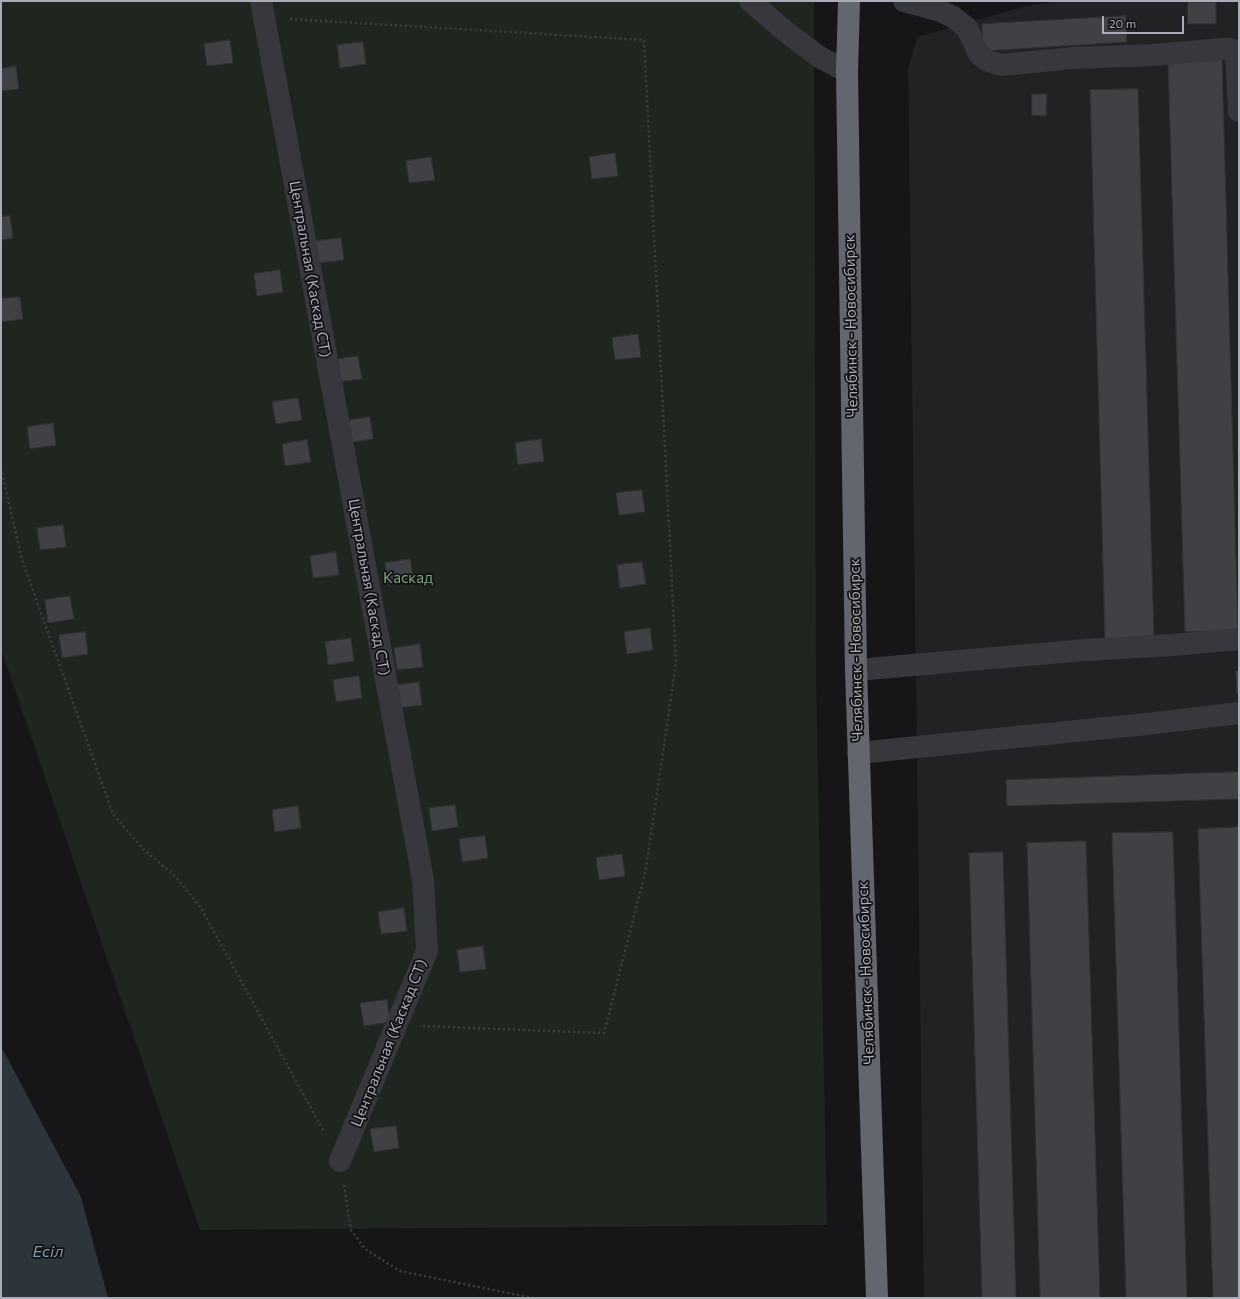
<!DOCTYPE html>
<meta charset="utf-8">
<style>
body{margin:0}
#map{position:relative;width:1240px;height:1299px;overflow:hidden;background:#161618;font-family:Commissioner,sans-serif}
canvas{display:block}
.frame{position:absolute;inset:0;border:2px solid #a8adb8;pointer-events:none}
.scale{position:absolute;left:1102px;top:16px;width:82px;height:18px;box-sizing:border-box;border:2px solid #a8adb8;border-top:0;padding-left:5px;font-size:12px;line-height:14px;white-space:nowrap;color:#a8adb8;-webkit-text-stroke:3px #111113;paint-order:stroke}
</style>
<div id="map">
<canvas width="1240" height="1299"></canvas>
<div class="frame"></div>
<div class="scale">20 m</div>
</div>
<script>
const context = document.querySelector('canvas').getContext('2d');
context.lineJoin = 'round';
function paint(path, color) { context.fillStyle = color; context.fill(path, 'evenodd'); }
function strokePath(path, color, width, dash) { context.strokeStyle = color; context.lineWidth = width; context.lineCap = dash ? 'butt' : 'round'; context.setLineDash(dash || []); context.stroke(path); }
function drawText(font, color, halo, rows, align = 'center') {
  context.font = font + ' Commissioner,sans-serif'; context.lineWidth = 3.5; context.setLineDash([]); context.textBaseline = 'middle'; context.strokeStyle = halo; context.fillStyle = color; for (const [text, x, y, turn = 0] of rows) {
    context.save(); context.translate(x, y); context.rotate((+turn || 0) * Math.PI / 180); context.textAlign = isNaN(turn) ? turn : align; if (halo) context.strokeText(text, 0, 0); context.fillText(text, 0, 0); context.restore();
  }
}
paint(new Path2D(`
 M 1057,1 L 1239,1 L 1239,1298 L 924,1298 L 908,70 L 917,37 L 1023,7 Z`), '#222225');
paint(new Path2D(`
 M 1,1 L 814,1 L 816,677 L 827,1225 L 200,1230 L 1,649 Z`), '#1e261f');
paint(new Path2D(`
 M 1,1046 L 81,1197 L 108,1298 L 1,1298 Z`), '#2c353c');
const building = new Path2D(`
 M 1188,2 L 1216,2 L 1216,24 L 1188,24 Z
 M 1126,16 L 1127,42 L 983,51 L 982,24 Z
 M 230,40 L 233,63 L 207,66 L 204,44 Z
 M 363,42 L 366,64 L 340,68 L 337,45 Z
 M 1222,60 L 1238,630 L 1185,632 L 1168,61 Z
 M 16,66 L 19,89 L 1,91 L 1,69 Z
 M 1138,89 L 1154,638 L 1105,639 L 1090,90 Z
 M 1032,94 L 1047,94 L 1046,116 L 1032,115 Z
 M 615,153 L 618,176 L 592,179 L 589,157 Z
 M 431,157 L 435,180 L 409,183 L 406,161 Z
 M 10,216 L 13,238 L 1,240 L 1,217 Z
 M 341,238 L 344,260 L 318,263 L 315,241 Z
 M 280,270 L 283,292 L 257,296 L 254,274 Z
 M 20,297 L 23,319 L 1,322 L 1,299 Z
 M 638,334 L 641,357 L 615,360 L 612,338 Z
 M 358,356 L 362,379 L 336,382 L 332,360 Z
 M 298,398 L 302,420 L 276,424 L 272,402 Z
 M 370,417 L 373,439 L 348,443 L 344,421 Z
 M 53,423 L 56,445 L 30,449 L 27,427 Z
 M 541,439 L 544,461 L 518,465 L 515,443 Z
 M 307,440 L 311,462 L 285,466 L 282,444 Z
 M 642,490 L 645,512 L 619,515 L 616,493 Z
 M 63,525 L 66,547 L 40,550 L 37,528 Z
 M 336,552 L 339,575 L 313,578 L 310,556 Z
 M 410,559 L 414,581 L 388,585 L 385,563 Z
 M 642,562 L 646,584 L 620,588 L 617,565 Z
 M 70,596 L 74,619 L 48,623 L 45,600 Z
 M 650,628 L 653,650 L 627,654 L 624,632 Z
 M 85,632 L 88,654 L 62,658 L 59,635 Z
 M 351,638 L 354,661 L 328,665 L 325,642 Z
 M 420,644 L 423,667 L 397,670 L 394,648 Z
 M 1236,671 L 1239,671 L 1239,693 L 1237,693 Z
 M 359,676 L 362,698 L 336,702 L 333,680 Z
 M 419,682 L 422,705 L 396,708 L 393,686 Z
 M 1239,772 L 1239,799 L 1007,806 L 1006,780 Z
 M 455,805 L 458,827 L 432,831 L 429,808 Z
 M 298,806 L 301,828 L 275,832 L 272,810 Z
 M 1239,827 L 1239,1298 L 1213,1298 L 1198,829 Z
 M 1173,832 L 1187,1298 L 1126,1298 L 1112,833 Z
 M 485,836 L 488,858 L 462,862 L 459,839 Z
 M 1086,841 L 1100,1298 L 1040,1298 L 1027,843 Z
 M 1003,852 L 1016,1298 L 982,1298 L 969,853 Z
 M 622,854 L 625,876 L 599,880 L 596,858 Z
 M 404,908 L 407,931 L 381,934 L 378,912 Z
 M 483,946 L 486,969 L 460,972 L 457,950 Z
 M 387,1000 L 390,1022 L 364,1026 L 360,1003 Z
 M 396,1126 L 399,1148 L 374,1152 L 370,1129 Z`);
paint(building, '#404145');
strokePath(building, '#303034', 1);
strokePath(new Path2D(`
 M 290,19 L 644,40 L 676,663 L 646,869 L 604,1033 L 423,1026
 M 1,468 L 22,560 L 113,814 L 142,848 L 176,877 L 201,908 L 324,1132
 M 344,1185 L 351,1230 L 365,1249 L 400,1271 L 533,1298`), '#3d3f44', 2.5, [2, 3]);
strokePath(new Path2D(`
 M 261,1 L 423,880 L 427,951 L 340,1161
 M 750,1 L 785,31 L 818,56 L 847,72
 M 904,1 L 938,10 L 953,17 L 967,28 L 979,54 L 988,61 L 1002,65 L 1073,58 L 1153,55 L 1222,49 L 1229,49 L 1235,51 L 1236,56 L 1239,111
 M 856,670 L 1085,650 L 1173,645 L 1239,639
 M 858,753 L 1156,723 L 1239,713`), '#37383d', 22);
strokePath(new Path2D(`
 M 849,1 L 847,72 L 856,670 L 877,1298`), '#63666e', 22);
drawText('15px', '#a8adb8', '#111113', [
 ["Центральная (Каскад СТ)",310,269,80],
 ["Челябинск - Новосибирск",851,326,-91],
 ["Центральная (Каскад СТ)",369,587,80],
 ["Челябинск - Новосибирск",856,650,-91],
 ["Челябинск - Новосибирск",866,973,-92],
 ["Центральная (Каскад СТ)",389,1043,-68]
]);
drawText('15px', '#7fa381', '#111113', [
 ["Каскад",408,578]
]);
drawText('italic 16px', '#7f9bb3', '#111113', [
 ["Есіл",48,1252]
]);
</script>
